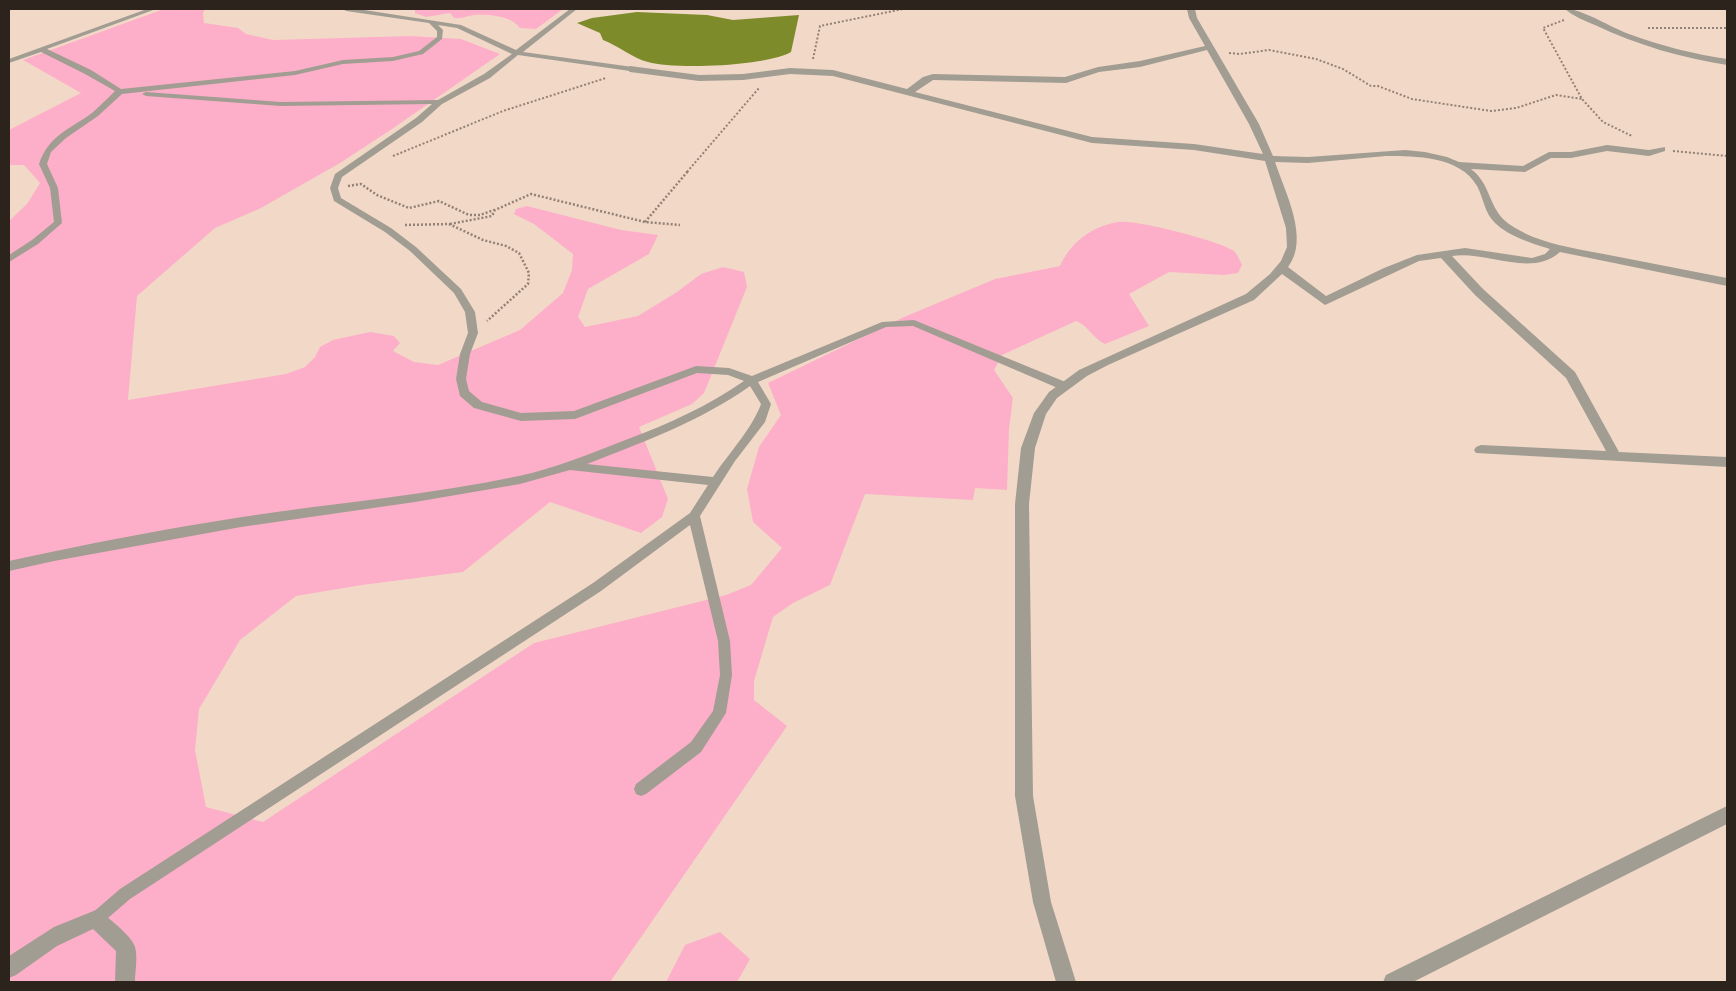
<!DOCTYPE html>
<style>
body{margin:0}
#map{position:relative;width:1736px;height:991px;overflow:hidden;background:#f2d9c7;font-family:Lato,sans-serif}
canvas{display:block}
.frame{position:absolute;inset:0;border:10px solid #2c231c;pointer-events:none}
</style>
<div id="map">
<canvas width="1736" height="991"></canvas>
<div class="frame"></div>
</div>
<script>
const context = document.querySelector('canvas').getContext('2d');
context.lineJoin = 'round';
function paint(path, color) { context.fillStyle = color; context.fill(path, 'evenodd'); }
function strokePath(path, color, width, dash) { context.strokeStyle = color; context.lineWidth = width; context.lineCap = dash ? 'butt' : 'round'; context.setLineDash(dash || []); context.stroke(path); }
paint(new Path2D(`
 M 164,9 L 205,9 L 203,13 L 204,23 L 238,28 L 246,34 L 273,40 L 411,36 L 461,39 L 500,54 L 392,129 L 340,163 L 261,208 L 215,228 L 137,296 L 128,400 L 286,374 L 305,367 L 315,357 L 320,347 L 333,340 L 370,332 L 394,336 L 400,343 L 393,351 L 414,362 L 438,365 L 520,330 L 563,293 L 572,270 L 573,254 L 534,224 L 514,214 L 516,209 L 527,206 L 621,230 L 658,235 L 649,254 L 588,289 L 578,317 L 585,327 L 638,316 L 677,292 L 701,274 L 723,267 L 744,272 L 747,287 L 704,393 L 692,404 L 639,427 L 668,499 L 662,517 L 641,533 L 550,502 L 463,572 L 362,585 L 296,596 L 240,640 L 199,709 L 195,750 L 206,807 L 263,822 L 534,643 L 726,595 L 751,585 L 782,548 L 753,522 L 747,489 L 759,447 L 781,415 L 768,383 L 904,317 L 995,279 L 1060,266 C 1071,242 1091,227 1118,222 C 1135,219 1220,241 1234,251 C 1237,254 1240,261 1242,265 L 1238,273 L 1224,275 L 1169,272 L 1129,294 L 1149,326 L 1105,344 C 1092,338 1089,326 1076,321 L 1002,355 L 994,370 L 1013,398 L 1009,429 L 1007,490 L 975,488 L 973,500 L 865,494 L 830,585 L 793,603 L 773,617 L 754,681 L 754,700 L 787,726 L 610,982 L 9,982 L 9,221 L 27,204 L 40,183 L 24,165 L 9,165 L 9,130 L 81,93 L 23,60 Z
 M 415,9 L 563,9 L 536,29 L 520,28 C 512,16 488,14 474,15 C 466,16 462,19 454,18 L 450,13 L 426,17 L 415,13 Z
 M 720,932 L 750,959 L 737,982 L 666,982 L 685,945 Z`), '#fdafc9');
paint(new Path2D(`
 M 637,12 L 707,15 L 733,20 L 799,15 L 791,52 C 767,66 675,70 648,62 C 632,58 619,46 603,40 L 600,33 L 577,23 L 592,18 Z`), '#7d8b2b');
strokePath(new Path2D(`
 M 1564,20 L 1543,28 L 1582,99 L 1603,122 L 1632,136
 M 1648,28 L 1727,28
 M 1229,53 L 1240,54 L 1269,50 L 1316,59 L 1343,69 L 1371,86 L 1378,86 L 1412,99 L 1491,111 L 1516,108 L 1556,95 L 1582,99
 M 813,59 L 820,26 L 903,9
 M 1673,151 L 1727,156
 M 393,156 L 503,111 L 606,78
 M 687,172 L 759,88`), '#938175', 2, [2, 2]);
strokePath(new Path2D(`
 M 348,186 L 361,184 L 377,195 L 409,208 L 439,201 L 469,215 L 480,215 L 494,210
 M 645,222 L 688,171
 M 450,224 L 492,216 L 495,210 L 531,194 L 645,222 L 680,225
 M 405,225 L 449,224 L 483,240 L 506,246 L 519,253 L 529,273 L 528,284 L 487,321`), '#938175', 2.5, [2, 2]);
paint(new Path2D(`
 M 147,9 L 156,9 L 47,49 L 91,70 L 121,89 L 295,71 L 343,60 L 393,57 L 419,51 L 437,37 L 437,31 L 429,23 L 346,11 L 343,9 L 358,9 L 461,25 L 516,50 L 570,9 L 577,9 L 523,52 L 633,67 L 633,71 L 630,71 L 518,55 L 490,78 L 442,104 L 422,122 L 342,177 L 338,188 L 341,198 L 391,228 L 416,247 L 461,289 L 475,312 L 478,333 L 470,354 L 466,379 L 469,391 L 482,402 L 521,413 L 574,411 L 696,366 L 729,368 L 752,376 L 882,322 L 914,320 L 1068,383 L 1069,386 L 1068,389 L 1060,389 L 913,326 L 886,327 L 758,382 L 771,404 L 765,422 L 735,461 L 700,516 L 730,641 L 732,675 L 726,713 L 701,752 L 646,794 L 641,796 L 636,794 L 634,789 L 636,784 L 691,742 L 713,711 L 720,675 L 718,641 L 690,525 L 601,591 L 130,899 L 101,924 L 96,927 L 91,924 L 88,919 L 91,914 L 120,889 L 593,583 L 690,513 L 708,485 L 570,470 L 520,484 L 415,502 L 241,527 L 54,561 L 9,571 L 9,561 C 86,544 164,529 242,517 C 334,503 428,495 519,476 C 556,468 592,453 628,439 C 668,424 708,406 744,381 L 728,375 L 697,373 L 575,419 L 521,421 L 474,408 L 460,396 L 456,379 L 460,354 L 468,333 L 465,312 L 454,293 L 410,251 L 385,232 L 334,201 L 330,188 L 335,174 L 416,118 L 432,104 L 281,106 L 146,96 L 142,94 L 146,92 L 281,102 L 438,100 L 484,74 L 512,54 L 457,28 L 438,25 L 443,30 L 442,39 L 423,54 L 393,61 L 343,64 L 295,75 L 122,94 L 98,116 L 66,138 L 51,152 L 47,164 L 58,188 L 62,223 L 38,244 L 9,262 L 9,255 L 32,240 L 54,222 L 50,188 L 39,164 C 48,136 70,129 92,113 C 100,106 108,98 115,91 L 85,74 L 41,52 L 9,63 L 9,59 ZM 750,386 L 761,404 C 752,429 728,454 713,477 L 587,464 C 643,442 701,421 750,386 Z`), '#a29d92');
paint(new Path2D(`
 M 1187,9 L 1195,9 L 1197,18 L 1259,124 L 1273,156 L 1308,157 L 1405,150 L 1425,152 L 1447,157 L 1459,162 L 1523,166 L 1549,152 L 1571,152 L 1607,145 L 1649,150 L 1665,147 L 1665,151 L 1649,156 L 1607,151 L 1571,158 L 1551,158 L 1525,172 L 1471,169 C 1492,185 1488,209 1509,224 C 1539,245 1580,249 1614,256 C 1652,263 1689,271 1727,278 L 1727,286 L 1560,252 C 1531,278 1487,251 1452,256 L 1483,289 L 1575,372 L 1619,452 L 1727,457 L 1727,467 L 1476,453 L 1474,450 L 1476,447 L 1481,445 L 1606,451 L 1566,378 L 1475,295 L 1441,258 L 1419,261 L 1325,305 L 1282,274 L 1254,300 L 1108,365 L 1087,376 L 1057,398 L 1046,414 L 1035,448 L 1029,504 L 1033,796 L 1051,902 L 1076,982 L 1056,982 L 1033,902 L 1015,796 L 1015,504 L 1021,448 L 1034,413 L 1049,392 L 1079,370 L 1246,294 L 1270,274 L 1281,261 L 1287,247 L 1286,228 L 1265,161 L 1194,150 L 1092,143 L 833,76 L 790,74 L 743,80 L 699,81 L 630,72 L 626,69 L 630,66 L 699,75 L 743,74 L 790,68 L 833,70 L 907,89 L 923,77 L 933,74 L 1065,77 L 1098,67 L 1140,61 L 1205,46 L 1189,18 ZM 1207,50 L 1249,124 L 1263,154 L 1194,144 L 1092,137 L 915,92 L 933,80 L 1066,83 L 1099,72 L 1140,67 ZM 1386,156 C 1415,156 1460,156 1477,186 C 1484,199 1484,212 1495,223 C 1510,237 1531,243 1550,249 L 1545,254 L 1532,258 L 1465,248 L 1417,255 L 1384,268 L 1326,296 L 1288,267 C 1310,239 1285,192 1275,162 L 1308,163 Z
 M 1565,9 C 1581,8 1612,28 1629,34 C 1661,46 1694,54 1727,59 L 1727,65 C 1682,58 1637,45 1595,25 C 1585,21 1573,16 1565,9 Z
 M 1727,806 L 1727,824 L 1413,982 L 1383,982 L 1386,975 Z
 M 96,910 C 105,914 133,937 135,947 C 138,957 135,971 135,982 L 115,982 L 116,951 L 93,929 L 57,946 L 16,975 L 9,978 L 9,956 L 54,927 Z`), '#a29d92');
</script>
